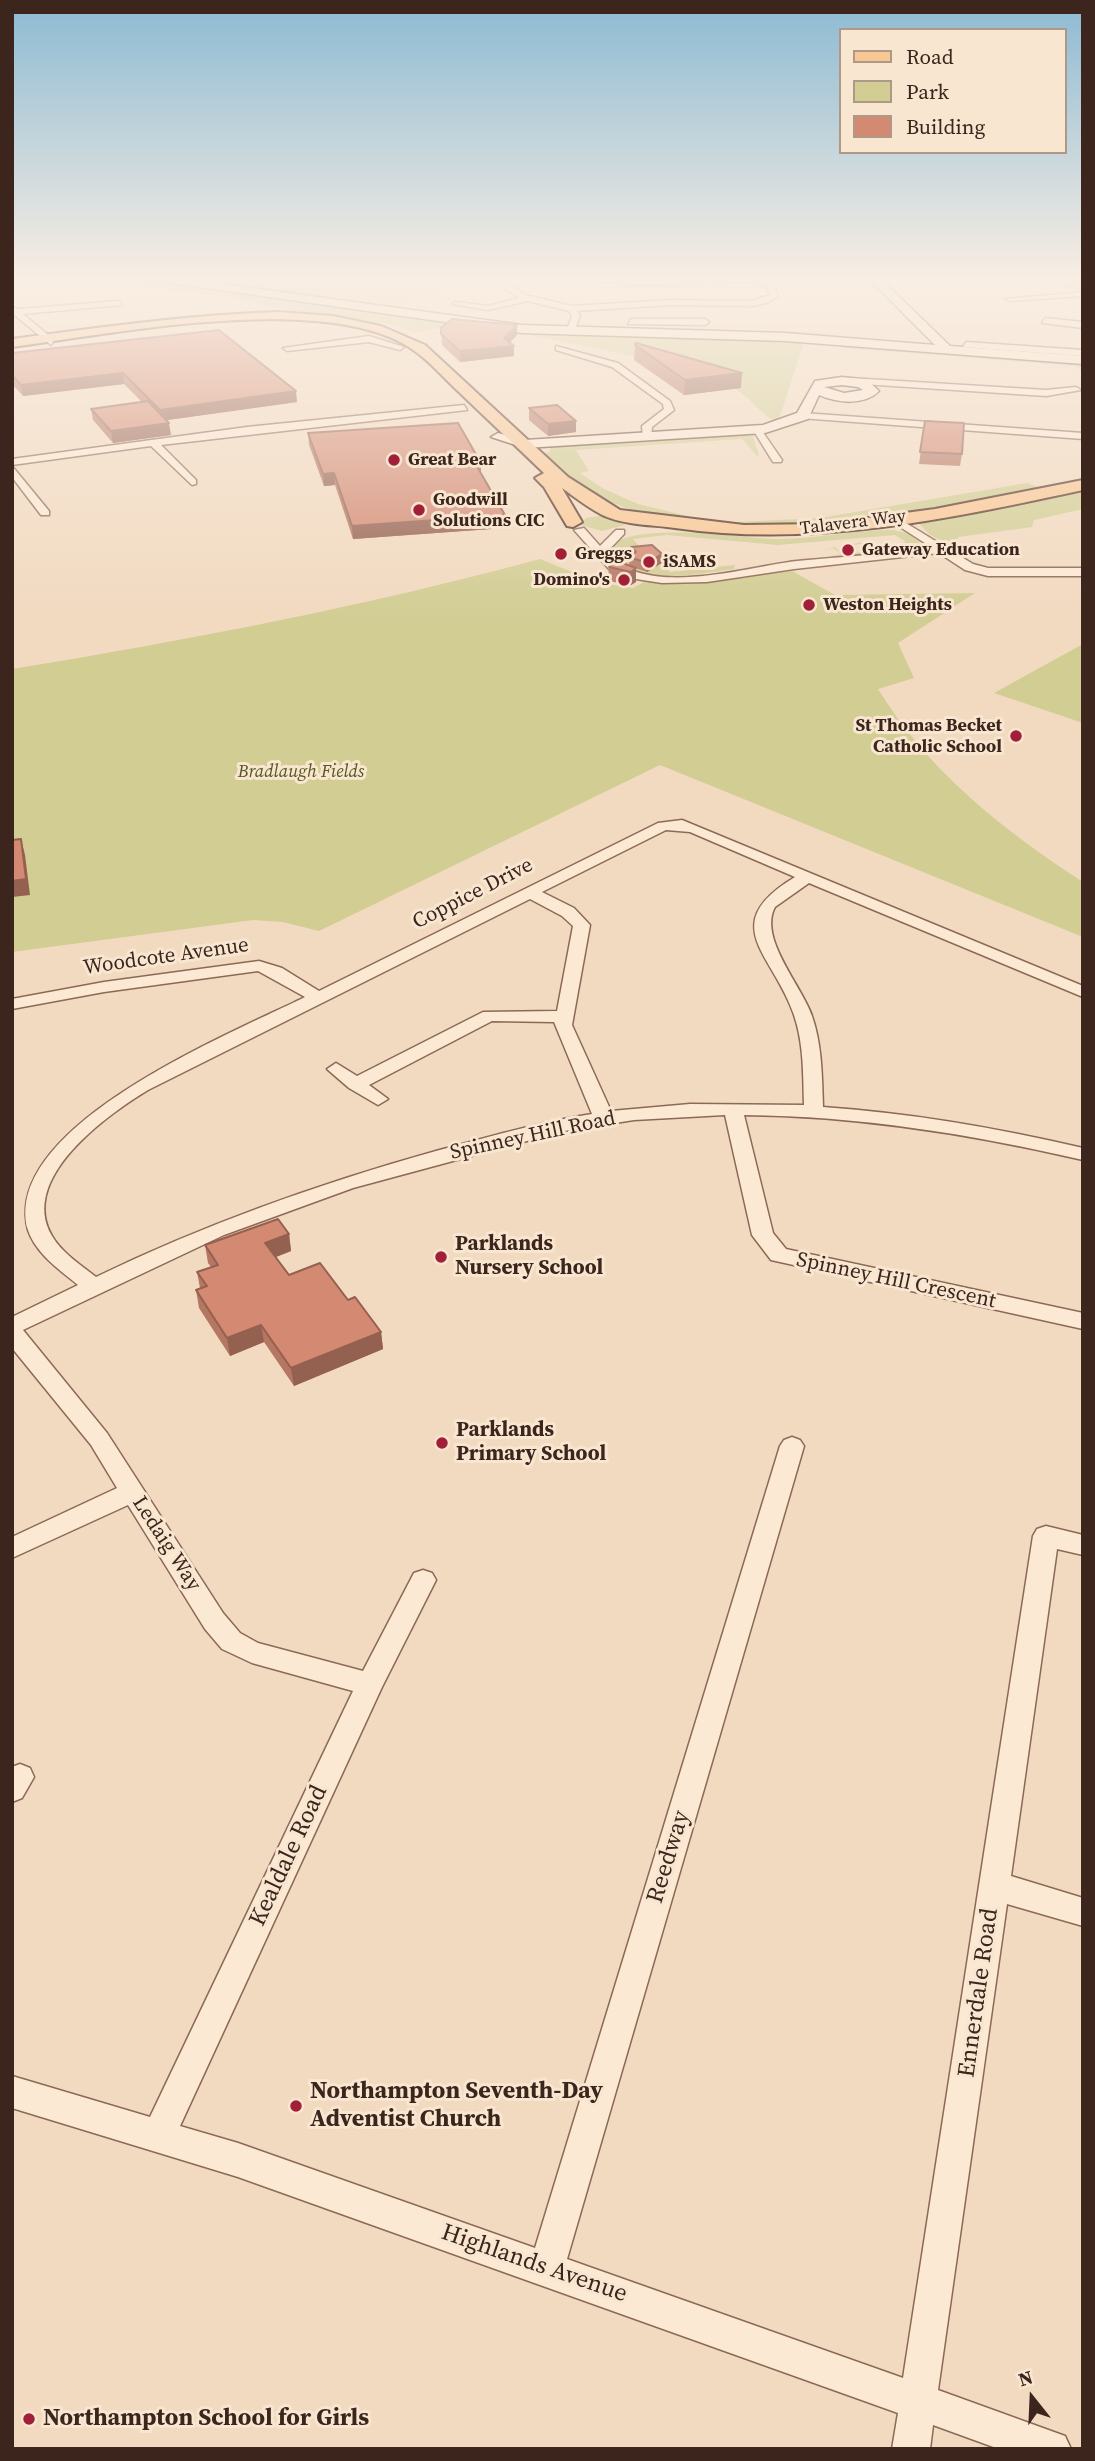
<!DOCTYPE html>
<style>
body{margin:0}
#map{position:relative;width:1095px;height:2461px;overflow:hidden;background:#f2dac0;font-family:"Source Serif 4",serif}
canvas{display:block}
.frame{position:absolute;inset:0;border:14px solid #3b251c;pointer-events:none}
.legend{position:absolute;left:839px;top:28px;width:228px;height:126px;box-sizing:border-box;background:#f8e6d0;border:2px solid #ac9988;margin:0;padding:9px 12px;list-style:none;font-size:21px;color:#3b251c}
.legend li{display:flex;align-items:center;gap:14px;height:35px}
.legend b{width:35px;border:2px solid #ac9988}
.north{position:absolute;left:997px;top:2363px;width:70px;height:70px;-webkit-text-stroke:5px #f8e6d0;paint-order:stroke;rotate:342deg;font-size:19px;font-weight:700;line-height:28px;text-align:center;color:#3b251c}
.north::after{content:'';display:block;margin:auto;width:24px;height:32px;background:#3b251c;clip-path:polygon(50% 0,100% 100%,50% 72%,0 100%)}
</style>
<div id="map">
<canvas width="1095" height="2461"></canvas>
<div class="frame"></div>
<ul class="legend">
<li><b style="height:9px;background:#f9c794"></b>Road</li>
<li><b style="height:19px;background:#d1cd93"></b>Park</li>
<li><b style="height:19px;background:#d38972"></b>Building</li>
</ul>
<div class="north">N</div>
</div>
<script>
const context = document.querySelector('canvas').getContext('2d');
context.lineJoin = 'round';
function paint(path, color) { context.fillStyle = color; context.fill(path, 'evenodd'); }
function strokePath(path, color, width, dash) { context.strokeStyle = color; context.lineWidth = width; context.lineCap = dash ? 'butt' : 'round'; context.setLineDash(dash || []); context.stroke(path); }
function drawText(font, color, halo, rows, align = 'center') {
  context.font = font + ' "Source Serif 4",serif'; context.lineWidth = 6; context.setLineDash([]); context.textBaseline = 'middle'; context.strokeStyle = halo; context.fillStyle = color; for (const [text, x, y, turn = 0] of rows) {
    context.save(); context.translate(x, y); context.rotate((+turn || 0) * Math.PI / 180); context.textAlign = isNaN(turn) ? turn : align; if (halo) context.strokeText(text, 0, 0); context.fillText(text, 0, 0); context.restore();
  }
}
paint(new Path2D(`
 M 157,276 L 484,276 L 395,308 Z`), '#e8d4ac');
paint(new Path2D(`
 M 46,276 C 184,276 321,302 457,325 L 416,333 L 391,324 L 264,306 L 235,298 Z
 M 534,333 L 804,342 L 778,422 C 765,420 749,394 731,387 C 673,361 594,348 531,336 Z
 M 849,344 L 1083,362 L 1083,375 L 1077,366 L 843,348 Z
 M 739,434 L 755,436 L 753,437 L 759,455 L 757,456 L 742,439 L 576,450 L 589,471 L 580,473 L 604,489 L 638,504 L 716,523 L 820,518 L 1027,483 L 1044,489 C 905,515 710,566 581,486 C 568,477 556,465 544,455 L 544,460 L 535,449 L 540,447 L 543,453 L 550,452 L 550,447 L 556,445 L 548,444 Z
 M 1083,488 L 1083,509 L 1034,520 L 1032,527 L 958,537 L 956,542 C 938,541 930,537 919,523 Z
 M 605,515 L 623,520 L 625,525 L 602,531 L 581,525 L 586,518 Z
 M 893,530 L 908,533 L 920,543 L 920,547 L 835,558 L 830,556 L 879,550 L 869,543 L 835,547 L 841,554 L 833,548 L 824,549 L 870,541 L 881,550 L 898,548 L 895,545 L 906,542 L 895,535 L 778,545 L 667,535 L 633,539 L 639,546 L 618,549 L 627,559 L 634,559 L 643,568 L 664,565 L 670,572 L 735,565 L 734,569 C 704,573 623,589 608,552 C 621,517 749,540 782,539 C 819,538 856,530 893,530 Z
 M 540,559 L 596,582 L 633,588 L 644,582 L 685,584 L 792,571 L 835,595 L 975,593 L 898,643 L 914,678 L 878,689 C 928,771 1003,830 1083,882 L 1083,937 L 660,765 L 319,931 L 283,922 L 253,920 L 12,952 L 12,669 C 190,640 366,606 540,559 Z
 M 1083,644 L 1083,723 L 994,693 Z`), '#d1cd93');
const street = new Path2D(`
 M 524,276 L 534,276 L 514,288 L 526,295 L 572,306 L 670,300 L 752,301 L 770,295 L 766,287 L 751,282 L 639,285 L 586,280 L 589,276 L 639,281 L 751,278 L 772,283 L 778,296 L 767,303 L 752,306 L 670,305 L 577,311 L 580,316 L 574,332 L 570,335 L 566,332 L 572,316 L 569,311 L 528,301 L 488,310 L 452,304 L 456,302 L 488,306 L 519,298 L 506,289 L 510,281 Z
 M 986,276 L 1035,276 L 989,279 Z
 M 1049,276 L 1059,276 L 1083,285 L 1083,290 Z
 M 1083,292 L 1083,296 L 1009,301 L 1005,299 Z
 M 119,301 L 122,305 L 23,314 L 54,340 L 51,345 L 12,313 L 12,307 L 18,309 Z
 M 1045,318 L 1083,322 L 1083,328 L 1042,323 Z
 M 631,319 L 705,319 L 709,322 L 705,325 L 628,324 Z
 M 369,336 L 404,347 L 400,350 L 369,342 L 287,351 L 283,348 Z
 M 966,342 L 1083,350 L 1083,356 L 963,347 Z
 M 556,346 L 618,363 L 670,401 L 674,410 L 652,427 L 651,439 L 643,439 L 642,426 L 664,409 L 663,404 L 612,367 L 556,350 Z
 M 850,378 L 1046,390 L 1076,387 L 1081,390 L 1046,396 L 847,383 Z
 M 464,405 L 467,410 L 161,445 L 196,480 L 196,484 L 192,485 L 151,446 L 12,465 L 12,459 L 247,427 Z
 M 803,413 L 1083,433 L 1083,439 L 800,418 Z
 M 752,428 L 760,428 L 782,460 L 781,462 L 773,462 Z
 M 12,466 L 49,511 L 49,515 L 41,515 L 12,477 Z
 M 901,520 L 973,564 L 988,568 L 1083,568 L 1083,576 L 988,576 L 965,570 L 939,553 L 794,569 L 707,582 L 662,583 L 636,579 L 609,569 L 574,530 L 584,528 L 600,546 L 616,530 L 624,530 L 624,534 L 606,553 C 648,599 744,567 797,561 C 842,557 886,554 931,547 L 897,525 L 897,521 Z
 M 682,820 L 1083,986 L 1083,997 L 809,883 L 775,907 C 758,938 802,986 812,1016 C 822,1045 822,1076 823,1107 C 911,1113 997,1128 1083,1148 L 1083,1160 C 971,1134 858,1116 744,1115 L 773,1233 L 786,1249 L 1083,1313 L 1083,1329 L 771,1260 L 752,1235 L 725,1115 L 634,1120 L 564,1131 L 353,1188 L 224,1235 L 23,1330 L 107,1433 L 223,1613 L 240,1633 L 258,1643 L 363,1671 L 414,1573 L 423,1570 L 432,1573 L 436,1580 L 382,1687 L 180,2126 L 238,2143 L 535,2248 L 780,1446 L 784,1440 L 792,1437 L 800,1440 L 804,1446 L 567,2259 L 903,2378 L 1033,1536 L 1037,1529 L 1046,1526 L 1083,1535 L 1083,1555 L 1057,1549 L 1011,1876 L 1083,1898 L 1083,1926 L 1007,1904 L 938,2390 L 1065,2436 L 1071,2449 L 999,2449 L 933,2425 L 930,2449 L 892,2449 L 898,2413 L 238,2177 L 12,2108 L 12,2076 L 150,2117 L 353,1691 L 252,1663 L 222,1649 L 205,1629 L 128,1505 L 12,1558 L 12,1537 L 117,1488 L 91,1445 L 12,1348 L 12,1317 L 78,1285 C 60,1270 36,1254 28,1230 C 0,1126 235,1032 305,997 L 258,971 L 104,992 L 12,1009 L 12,999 L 104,982 L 259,961 L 282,968 L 319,991 L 658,823 ZM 666,830 L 690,832 L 795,877 C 715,925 774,954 794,1015 C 804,1044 803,1075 804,1105 L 690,1104 L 611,1111 L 572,1025 L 590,925 L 574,908 L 542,892 ZM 530,899 L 562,916 L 573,926 L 557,1011 L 483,1012 L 357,1076 L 336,1063 L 327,1069 L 349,1088 L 378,1105 L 388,1099 L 369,1085 L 492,1021 L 554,1022 L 592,1114 C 540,1122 488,1137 436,1151 C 318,1184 206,1224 96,1277 C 81,1265 62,1253 52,1236 C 18,1178 107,1115 148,1090 Z
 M 20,1764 L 30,1768 L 34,1777 L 22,1798 L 12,1802 L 12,1767 Z`);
const secondary = new Path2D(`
 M 137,276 L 164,276 L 522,325 L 785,333 L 935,345 L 866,276 L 878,276 L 950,346 L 1083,356 L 1083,364 L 785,341 L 522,333 L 143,279 Z
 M 842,377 L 867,380 L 879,391 C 864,406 837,403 819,395 L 808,419 L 765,433 L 525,448 L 491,437 L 498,433 L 525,440 L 763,425 L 797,413 L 815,381 ZM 842,385 L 858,387 L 863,390 L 844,393 L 824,387 Z`);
const primary = new Path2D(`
 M 279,312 L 333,316 L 381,326 L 425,345 L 568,477 L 620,510 L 744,525 L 823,524 L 935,509 L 1083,480 L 1083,490 C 948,519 813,548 675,528 C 654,525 627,525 607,517 C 592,511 576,498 562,488 L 582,522 L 573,527 L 567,526 L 544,487 L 535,478 L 544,473 C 516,446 487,419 459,392 C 445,379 431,363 416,352 C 333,289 112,334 12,347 L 12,339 C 101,327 189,315 279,312 Z`);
strokePath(street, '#8c6956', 3);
strokePath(secondary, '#6e4a39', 3);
strokePath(primary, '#5a382b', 4);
paint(street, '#fce9d4');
paint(secondary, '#fce9d4');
paint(primary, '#f9c794');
paint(new Path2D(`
 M 517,325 L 517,335 L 510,342 L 514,356 L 460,362 L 442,345 L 441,328 Z
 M 635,345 L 741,388 L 684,395 L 634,360 Z
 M 12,353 L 297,402 L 166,420 L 171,435 L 113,443 L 93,420 L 91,409 L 142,402 L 124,384 L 23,396 L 12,384 Z
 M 529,408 L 576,432 L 548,436 L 529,420 Z
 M 925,421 L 962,454 L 960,466 L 919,464 Z
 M 308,433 L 505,515 L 505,528 L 353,539 L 335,485 L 324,486 L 309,445 Z
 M 631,547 L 662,554 L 662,563 L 647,572 L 629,566 Z
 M 609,567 L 636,568 L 636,582 L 631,585 L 608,581 Z
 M 289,1234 L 291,1251 L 276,1257 L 289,1275 L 348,1300 L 381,1332 L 383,1349 L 294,1386 L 264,1342 L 230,1356 L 199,1308 L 196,1290 L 200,1288 L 197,1272 L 211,1267 L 208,1263 L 205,1245 Z`), '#b57662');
paint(new Path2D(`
 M 517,325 L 517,335 L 506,347 L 514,346 L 514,356 L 460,362 L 460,351 L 504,338 Z
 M 123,373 L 124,384 L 23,396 L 21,385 Z
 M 742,373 L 741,388 L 684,395 L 685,380 Z
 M 296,391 L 297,402 L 161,421 L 160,410 Z
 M 576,421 L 576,432 L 548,436 L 548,424 Z
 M 169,423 L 171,435 L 113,443 L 111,431 Z
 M 475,463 L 481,463 L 481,475 Z
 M 334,473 L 335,485 L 324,486 L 323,474 Z
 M 505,515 L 505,528 L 353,539 L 352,526 Z
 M 662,554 L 662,563 L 647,572 L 647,563 Z
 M 636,568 L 636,582 L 631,585 L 631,572 Z
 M 21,839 L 25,855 L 30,895 L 12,897 L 12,881 Z
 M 289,1234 L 291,1251 L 268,1260 L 265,1243 Z
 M 261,1325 L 264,1342 L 230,1356 L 227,1338 Z
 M 381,1332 L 383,1349 L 294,1386 L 291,1368 Z`), '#946050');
const building = new Path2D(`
 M 452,319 L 517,325 L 504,338 L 514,346 L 460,351 L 441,334 L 441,328 Z
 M 219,330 L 296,391 L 160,410 L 123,373 L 21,385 L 12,375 L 12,353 Z
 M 636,343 L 742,373 L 685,380 L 635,345 Z
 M 148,401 L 169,423 L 111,431 L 91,409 Z
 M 557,405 L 576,421 L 548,424 L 529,408 Z
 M 925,421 L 964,423 L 962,454 L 920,452 Z
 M 458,423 L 481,463 L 475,463 L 505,515 L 352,526 L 334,473 L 323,474 L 308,433 Z
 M 652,545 L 662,554 L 647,563 L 629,557 L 636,552 L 631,547 Z
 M 617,561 L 636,568 L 631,572 L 609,567 Z
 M 21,839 L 26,879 L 12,881 L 12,840 Z
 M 278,1219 L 289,1234 L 265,1243 L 289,1275 L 320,1263 L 348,1300 L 355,1297 L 381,1332 L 291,1368 L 261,1325 L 227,1338 L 196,1290 L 207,1286 L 197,1272 L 218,1265 L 205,1245 Z`);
paint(building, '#d38972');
strokePath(building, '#946050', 2);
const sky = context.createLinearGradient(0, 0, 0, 620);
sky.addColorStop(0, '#8cbad3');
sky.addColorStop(0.45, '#f9eee3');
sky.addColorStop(1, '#f9eee300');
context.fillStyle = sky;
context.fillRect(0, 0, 1095, 620);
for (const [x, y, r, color] of [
 [394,460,7,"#a12038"],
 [419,510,7,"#a12038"],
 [848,550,7,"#a12038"],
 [561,554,7,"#a12038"],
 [649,562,7,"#a12038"],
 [624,580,7,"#a12038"],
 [809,605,7,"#a12038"],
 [1016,736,7,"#a12038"],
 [441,1257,7,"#a12038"],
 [442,1443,7,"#a12038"],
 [296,2106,7,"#a12038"],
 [29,2419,7,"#a12038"]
]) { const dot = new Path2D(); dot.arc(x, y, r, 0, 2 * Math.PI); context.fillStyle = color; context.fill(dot); strokePath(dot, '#f8e6d0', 2.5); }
drawText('bold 18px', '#3b251c', '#f8e6d0', [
 ["Great Bear",408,460],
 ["Goodwill",433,500],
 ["Solutions CIC",433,521],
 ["Gateway Education",862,550],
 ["Greggs",575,554],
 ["iSAMS",663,562],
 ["Domino's",610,580,"right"],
 ["Weston Heights",823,605],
 ["St Thomas Becket",1002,726,"right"],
 ["Catholic School",1002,747,"right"]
], 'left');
drawText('18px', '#3b251c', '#f8e6d0', [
 ["Talavera Way",853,523,-7]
]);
drawText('italic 18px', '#555920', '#f8e6d0', [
 ["Bradlaugh Fields",301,772]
]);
drawText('21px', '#3b251c', '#f8e6d0', [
 ["Coppice Drive",473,894,-27],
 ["Woodcote Avenue",166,957,-8],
 ["Spinney Hill Road",533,1136,-12],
 ["Spinney Hill Crescent",896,1281,12],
 ["Ledaig Way",166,1544,57]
]);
drawText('bold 21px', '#3b251c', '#f8e6d0', [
 ["Parklands",455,1245],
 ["Nursery School",455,1269],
 ["Parklands",456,1431],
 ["Primary School",456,1455]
], 'left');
drawText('24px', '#3b251c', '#f8e6d0', [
 ["Kealdale Road",289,1856,-65],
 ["Reedway",669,1857,-73],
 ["Ennerdale Road",979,1993,-82],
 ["Highlands Avenue",534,2264,19]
]);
drawText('bold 24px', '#3b251c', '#f8e6d0', [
 ["Northampton Seventh-Day",310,2092],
 ["Adventist Church",310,2120],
 ["Northampton School for Girls",43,2419]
], 'left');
</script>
